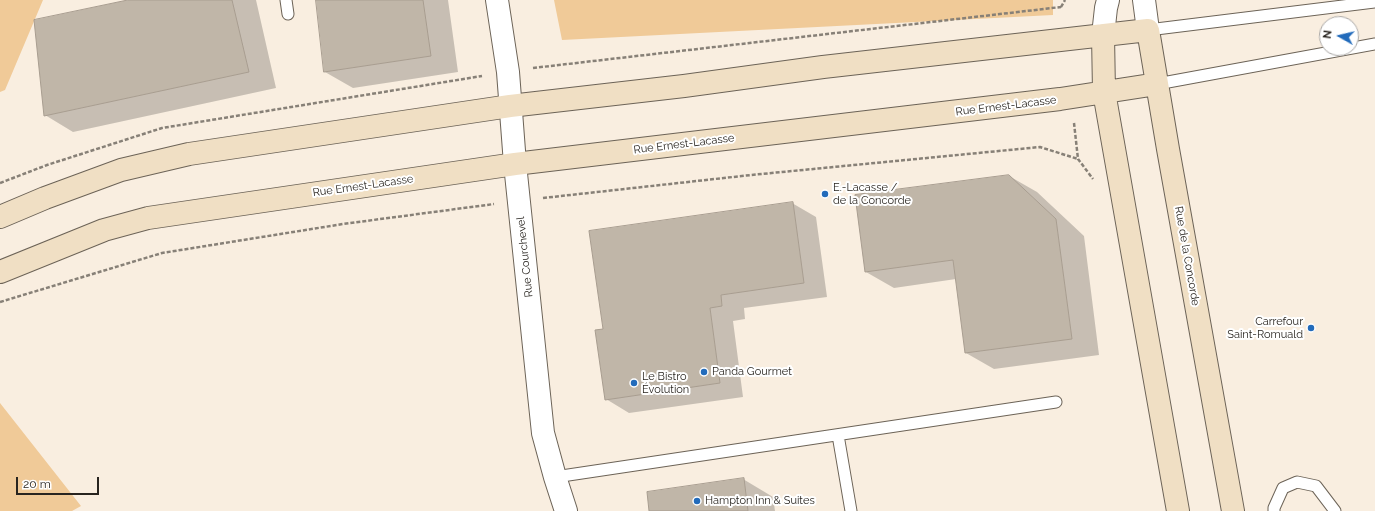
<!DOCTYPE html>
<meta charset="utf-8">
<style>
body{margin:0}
#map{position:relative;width:1375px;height:511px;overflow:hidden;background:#f9eee0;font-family:Raleway,sans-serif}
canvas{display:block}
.north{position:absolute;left:1319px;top:16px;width:40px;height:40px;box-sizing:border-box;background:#fff;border:1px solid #a9a7a5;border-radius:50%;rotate:278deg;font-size:11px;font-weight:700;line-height:16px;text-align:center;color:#28241f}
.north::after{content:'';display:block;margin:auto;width:14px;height:18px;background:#226bbb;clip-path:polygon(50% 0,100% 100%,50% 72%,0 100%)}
.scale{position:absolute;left:16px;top:477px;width:83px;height:18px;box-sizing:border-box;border:2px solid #28241f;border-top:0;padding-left:5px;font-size:12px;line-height:14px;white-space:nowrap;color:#28241f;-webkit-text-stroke:3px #fff;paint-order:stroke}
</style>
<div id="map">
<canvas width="1375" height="511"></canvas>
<div class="north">N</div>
<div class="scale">20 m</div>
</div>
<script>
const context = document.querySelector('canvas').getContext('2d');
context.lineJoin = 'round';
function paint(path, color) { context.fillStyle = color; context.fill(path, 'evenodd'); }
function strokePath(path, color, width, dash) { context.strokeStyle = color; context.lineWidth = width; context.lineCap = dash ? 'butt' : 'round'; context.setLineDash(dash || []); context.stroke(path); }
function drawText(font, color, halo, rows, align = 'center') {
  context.font = font + ' Raleway,sans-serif'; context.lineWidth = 4; context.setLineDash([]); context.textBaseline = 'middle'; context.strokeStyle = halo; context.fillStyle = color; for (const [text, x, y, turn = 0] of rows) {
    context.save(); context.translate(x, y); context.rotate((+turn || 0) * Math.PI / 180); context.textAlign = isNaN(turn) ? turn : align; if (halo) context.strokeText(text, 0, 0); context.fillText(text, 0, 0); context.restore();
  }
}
paint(new Path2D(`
 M 0,0 L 43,0 L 5,90 L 0,92 Z
 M 554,0 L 1053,0 L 1053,15 L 562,40 Z
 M 0,403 L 81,506 L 72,511 L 0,511 Z`), '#f0ca98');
paint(new Path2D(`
 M 133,0 L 256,0 L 276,88 L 73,132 L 45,115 Z
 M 317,0 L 448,0 L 458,72 L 353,88 L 325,72 Z
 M 1009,176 L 1037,192 L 1084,236 L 1099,355 L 994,369 L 966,353 L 956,279 L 894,288 L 866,272 Z
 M 792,203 L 816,217 L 827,297 L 744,308 L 745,319 L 733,321 L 743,397 L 629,413 L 606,399 L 604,330 Z
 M 743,479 L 773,497 L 775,511 L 650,511 Z`), '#0003');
const building = new Path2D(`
 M 128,0 L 232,0 L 249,72 L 44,116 L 34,20 Z
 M 316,0 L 423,0 L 431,56 L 324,72 Z
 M 1009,175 L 1056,219 L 1072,339 L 965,353 L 953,260 L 865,272 L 855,195 Z
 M 793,202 L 804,283 L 721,295 L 722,306 L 710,308 L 720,383 L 605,400 L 595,330 L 603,329 L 589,231 Z
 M 744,478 L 748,511 L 649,511 L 647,492 Z`);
paint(building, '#c0b6a8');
strokePath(building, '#a89d90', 1);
const lane = new Path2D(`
 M 286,0 L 288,14
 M 1148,30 L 1375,2
 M 1157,84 L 1375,44
 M 838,435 L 851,511
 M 555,477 L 1056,402
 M 1274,511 L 1274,508 L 1283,488 L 1297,482 L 1316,486 L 1335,511`);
const street = new Path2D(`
 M 497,0 L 508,72 L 515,164 L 543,433 L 555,477 L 566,511
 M 1144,0 L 1148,30
 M 1103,35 L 1106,8 L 1108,0`);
const secondary = new Path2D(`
 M 1103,35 L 1104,92 L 1178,511
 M 0,217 L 45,198 L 121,170 L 189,154 L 510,106 L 684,86 L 823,67 L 1148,30 L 1168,149 L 1233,511
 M 0,272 L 104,230 L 148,218 L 515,164 L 1060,99 L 1157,84`);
strokePath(lane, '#6c6357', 13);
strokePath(street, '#6c6357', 24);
strokePath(secondary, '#6c6357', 24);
strokePath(new Path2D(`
 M 1061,7 L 1065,0
 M 533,68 L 1061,7
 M 1074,123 L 1078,159 L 1093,179
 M 0,183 L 47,165 L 162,128 L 482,76
 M 543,198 L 751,175 L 1040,147 L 1078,159
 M 0,302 L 162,253 L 343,224 L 494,204`), '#878077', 2.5, [4, 2]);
strokePath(lane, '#fff', 11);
strokePath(street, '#fff', 22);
strokePath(secondary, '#f0dfc4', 22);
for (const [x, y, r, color] of [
 [825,194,4,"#226bbb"],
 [1311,328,4,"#226bbb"],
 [704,372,4,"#226bbb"],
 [634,383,4,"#226bbb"],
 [697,501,4,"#226bbb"]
]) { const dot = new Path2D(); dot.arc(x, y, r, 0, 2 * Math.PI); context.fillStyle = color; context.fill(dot); strokePath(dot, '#fff', 1.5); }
drawText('11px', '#28241f', '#fff', [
 ["Rue Ernest-Lacasse",1006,106,-7],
 ["Rue Ernest-Lacasse",684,144,-7],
 ["Rue Ernest-Lacasse",363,186,-8],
 ["Rue de la Concorde",1187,256,80],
 ["Rue Courchevel",525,257,-96]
]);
drawText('11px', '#28241f', '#fff', [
 ["E.-Lacasse /",833,188],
 ["de la Concorde",833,201],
 ["Carrefour",1303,322,"right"],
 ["Saint-Romuald",1303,335,"right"],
 ["Panda Gourmet",712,372],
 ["Le Bistro",642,377],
 ["Évolution",642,390],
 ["Hampton Inn & Suites",705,501]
], 'left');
</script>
